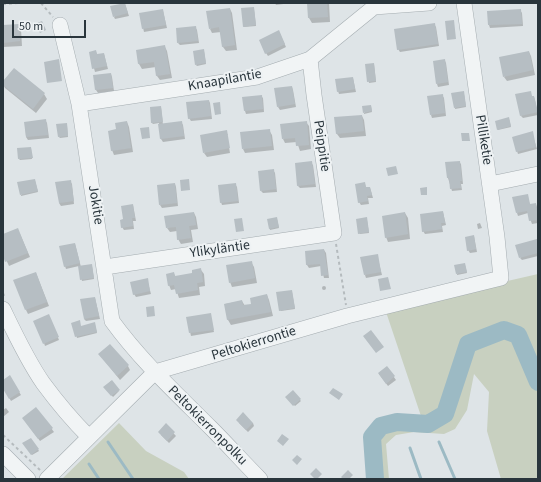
<!DOCTYPE html>
<meta charset="utf-8">
<style>
body{margin:0}
#map{position:relative;width:541px;height:482px;overflow:hidden;background:#dee4e7;font-family:"Source Sans 3",sans-serif}
canvas{display:block}
.frame{position:absolute;inset:0;border:4px solid #29353c;pointer-events:none}
.scale{position:absolute;left:12px;top:20px;width:74px;height:18px;box-sizing:border-box;border:2px solid #29353c;border-top:0;padding-left:5px;font-size:12px;line-height:14px;white-space:nowrap;color:#29353c;-webkit-text-stroke:3px #eef2f4;paint-order:stroke}
</style>
<div id="map">
<canvas width="541" height="482"></canvas>
<div class="frame"></div>
<div class="scale">50 m</div>
</div>
<script>
const context = document.querySelector('canvas').getContext('2d');
context.lineJoin = 'round';
function paint(path, color) { context.fillStyle = color; context.fill(path, 'evenodd'); }
function strokePath(path, color, width, dash) { context.strokeStyle = color; context.lineWidth = width; context.lineCap = dash ? 'butt' : 'round'; context.setLineDash(dash || []); context.stroke(path); }
function drawText(font, color, halo, rows, align = 'center') {
  context.font = font + ' "Source Sans 3",sans-serif'; context.lineWidth = 4; context.setLineDash([]); context.textBaseline = 'middle'; context.strokeStyle = halo; context.fillStyle = color; for (const [text, x, y, turn = 0] of rows) {
    context.save(); context.translate(x, y); context.rotate((+turn || 0) * Math.PI / 180); context.textAlign = isNaN(turn) ? turn : align; if (halo) context.strokeText(text, 0, 0); context.fillText(text, 0, 0); context.restore();
  }
}
paint(new Path2D(`
 M 538,274 L 538,479 L 501,479 L 487,431 L 489,392 L 474,374 L 467,410 L 455,429 L 444,434 L 414,432 L 396,435 L 386,444 L 389,479 L 373,479 L 371,436 L 382,423 L 423,422 L 385,309 Z
 M 119,423 L 146,451 L 184,472 L 189,479 L 62,479 Z`), '#c8d0c0');
paint(new Path2D(`
 M 275,3 L 291,3 L 276,5 Z
 M 308,3 L 329,3 L 330,22 L 312,23 L 309,18 Z
 M 125,4 L 129,16 L 115,19 L 114,17 Z
 M 230,9 L 232,13 L 237,50 L 226,51 L 223,47 L 221,32 L 212,33 L 210,29 Z
 M 254,9 L 256,26 L 244,27 L 244,26 Z
 M 520,10 L 522,13 L 523,26 L 490,28 L 489,25 Z
 M 163,11 L 167,28 L 144,32 L 140,14 Z
 M 434,24 L 436,27 L 439,46 L 400,52 L 398,49 Z
 M 19,25 L 21,29 L 22,46 L 3,47 L 3,26 Z
 M 195,27 L 197,30 L 199,43 L 180,45 L 178,43 Z
 M 280,34 L 286,47 L 268,56 L 266,53 Z
 M 165,47 L 167,51 L 172,78 L 160,80 L 157,76 L 156,67 L 142,69 L 139,64 L 137,51 Z
 M 204,51 L 206,64 L 197,66 L 196,65 Z
 M 96,52 L 97,54 L 104,54 L 108,69 L 95,72 L 90,53 Z
 M 529,52 L 531,56 L 535,75 L 507,81 L 504,77 Z
 M 445,61 L 446,63 L 449,85 L 438,87 L 437,84 Z
 M 374,64 L 376,82 L 369,83 L 366,65 Z
 M 14,69 L 44,94 L 47,99 L 36,113 L 5,88 L 3,84 Z
 M 111,74 L 112,77 L 114,91 L 98,93 L 96,90 L 94,76 Z
 M 353,78 L 356,92 L 339,94 L 338,91 Z
 M 292,87 L 293,90 L 296,107 L 280,110 L 278,107 Z
 M 530,92 L 532,97 L 534,97 L 535,100 L 538,115 L 523,118 L 521,116 Z
 M 464,94 L 466,107 L 455,109 L 455,108 Z
 M 442,95 L 444,98 L 446,116 L 432,118 L 431,115 Z
 M 261,96 L 263,98 L 264,112 L 246,114 L 245,111 L 243,98 Z
 M 209,101 L 210,103 L 212,119 L 191,121 L 189,118 Z
 M 371,106 L 372,112 L 364,114 L 364,113 Z
 M 161,107 L 163,125 L 181,122 L 183,125 L 185,139 L 163,142 L 161,139 L 159,123 L 153,124 L 152,123 L 151,108 Z
 M 362,116 L 364,120 L 366,136 L 340,138 L 337,134 L 336,118 Z
 M 509,119 L 511,127 L 498,130 L 498,129 Z
 M 45,120 L 47,123 L 49,138 L 28,140 L 26,137 L 25,123 Z
 M 127,122 L 129,127 L 133,152 L 114,155 L 112,150 L 118,130 Z
 M 306,122 L 309,126 L 311,149 L 300,151 L 297,142 L 285,143 L 283,139 Z
 M 67,125 L 68,137 L 60,138 L 59,137 Z
 M 269,130 L 272,135 L 274,150 L 245,153 L 243,149 Z
 M 226,132 L 228,135 L 227,135 L 230,153 L 207,157 L 204,153 Z
 M 532,133 L 537,149 L 518,154 L 517,151 Z
 M 31,148 L 32,159 L 20,160 L 19,159 Z
 M 459,162 L 461,164 L 463,184 L 461,184 L 462,190 L 452,191 L 448,178 L 446,163 Z
 M 311,163 L 313,165 L 316,187 L 300,188 L 298,186 Z
 M 273,170 L 275,173 L 277,192 L 263,193 L 261,191 Z
 M 35,181 L 38,192 L 21,196 L 21,195 Z
 M 70,181 L 72,184 L 74,204 L 61,206 L 59,203 Z
 M 175,184 L 176,187 L 178,206 L 162,208 L 160,205 Z
 M 235,184 L 237,187 L 239,203 L 222,205 L 221,202 Z
 M 365,184 L 366,188 L 370,188 L 371,191 L 373,198 L 368,198 L 369,204 L 361,205 L 359,202 Z
 M 527,195 L 530,205 L 536,204 L 537,207 L 538,223 L 532,224 L 528,213 L 518,216 L 517,213 Z
 M 133,205 L 136,221 L 133,221 L 134,229 L 124,230 L 122,227 L 124,220 Z
 M 443,212 L 446,225 L 442,226 L 443,232 L 425,234 L 423,231 Z
 M 194,213 L 196,217 L 198,229 L 191,230 L 193,242 L 181,244 L 178,239 L 177,231 L 170,232 L 167,228 Z
 M 405,213 L 408,218 L 410,239 L 388,242 L 386,237 Z
 M 277,219 L 279,228 L 270,230 L 268,220 Z
 M 367,220 L 369,233 L 360,234 L 359,233 Z
 M 480,223 L 482,228 L 478,229 L 477,224 Z
 M 20,234 L 30,257 L 9,266 L 3,253 L 3,236 Z
 M 474,236 L 477,252 L 470,253 L 468,250 Z
 M 536,240 L 538,244 L 538,256 L 522,260 L 520,258 Z
 M 75,244 L 81,267 L 92,266 L 94,279 L 82,281 L 79,266 L 66,269 L 65,266 Z
 M 324,250 L 326,253 L 329,278 L 324,278 L 321,266 L 309,268 L 307,265 L 306,252 Z
 M 377,255 L 382,275 L 366,278 L 365,275 Z
 M 251,262 L 254,267 L 257,283 L 232,287 L 230,282 Z
 M 465,265 L 467,273 L 457,275 L 457,274 Z
 M 201,270 L 204,274 L 205,286 L 199,287 L 200,295 L 179,298 L 176,289 L 171,290 L 169,285 L 174,274 L 176,277 L 194,274 Z
 M 36,273 L 49,306 L 28,314 L 26,310 Z
 M 147,279 L 151,294 L 136,297 L 134,294 Z
 M322 288a2 2 0 1 1 4 0a2 2 0 1 1-4 0Z
 M 292,292 L 295,309 L 281,311 L 280,310 Z
 M 267,295 L 269,300 L 273,316 L 231,325 L 228,320 L 225,304 L 242,301 L 245,306 L 252,305 Z
 M 95,298 L 100,319 L 86,321 L 84,319 Z
 M 210,314 L 214,332 L 191,336 L 187,318 Z
 M 50,318 L 59,340 L 45,346 L 44,343 Z
 M 73,323 L 81,327 L 95,325 L 97,333 L 77,338 Z
 M 99,354 L 128,366 L 130,370 L 120,380 Z
 M 387,367 L 396,380 L 388,386 L 379,374 Z
 M 10,377 L 21,395 L 11,401 L 3,387 L 3,381 Z
 M 111,381 L 119,391 L 113,397 L 105,387 Z
 M 287,398 L 300,400 L 301,401 L 295,406 Z
 M 6,408 L 9,412 L 3,417 L 3,410 Z
 M 36,408 L 54,432 L 40,441 L 25,421 Z
 M 239,423 L 253,423 L 254,426 L 248,432 Z
 M 166,425 L 176,436 L 169,443 L 161,435 Z
 M 31,439 L 39,451 L 32,455 L 24,443 Z`), '#0003');
strokePath(new Path2D(`
 M 108,442 L 133,479
 M 439,442 L 455,479
 M 410,448 L 421,479
 M 89,464 L 99,479`), '#9cbac4', 3);
strokePath(new Path2D(`
 M 375,479 L 372,437 L 381,426 L 397,422 L 428,424 L 445,414 L 468,344 L 504,330 L 518,335 L 538,382`), '#9cbac4', 18);
paint(new Path2D(`
 M 125,3 L 128,13 L 113,17 L 110,6 Z
 M 307,3 L 327,3 L 328,17 L 308,18 Z
 M 254,7 L 256,25 L 243,27 L 241,8 Z
 M 230,8 L 235,45 L 222,47 L 219,27 L 209,29 L 206,11 Z
 M 163,9 L 166,25 L 142,29 L 139,13 Z
 M 521,9 L 522,24 L 488,25 L 487,11 Z
 M 454,20 L 456,39 L 447,40 L 445,21 Z
 M 42,21 L 46,30 L 40,33 L 35,24 Z
 M 435,23 L 438,44 L 397,50 L 394,29 Z
 M 19,24 L 20,41 L 3,43 L 3,25 Z
 M 196,26 L 198,41 L 177,43 L 176,28 Z
 M 279,30 L 285,44 L 265,54 L 259,40 Z
 M 165,45 L 170,74 L 156,76 L 154,62 L 138,64 L 136,50 Z
 M 204,49 L 206,63 L 195,65 L 193,51 Z
 M 96,50 L 97,54 L 104,53 L 107,66 L 92,69 L 89,52 Z
 M 529,51 L 533,70 L 503,77 L 499,57 Z
 M 59,59 L 62,81 L 47,83 L 44,62 Z
 M 445,59 L 448,82 L 436,84 L 433,61 Z
 M 374,63 L 376,81 L 367,82 L 365,64 Z
 M 14,68 L 45,93 L 33,109 L 3,85 L 3,81 Z
 M 111,73 L 113,88 L 95,90 L 93,75 Z
 M 353,77 L 355,89 L 337,92 L 335,79 Z
 M 292,86 L 295,104 L 277,107 L 274,88 Z
 M 464,91 L 466,106 L 454,108 L 451,93 Z
 M 531,91 L 532,96 L 534,96 L 538,112 L 520,116 L 515,94 Z
 M 443,94 L 445,113 L 430,115 L 427,96 Z
 M 262,95 L 263,109 L 244,111 L 242,97 Z
 M 209,100 L 211,116 L 188,119 L 186,102 Z
 M 220,102 L 221,114 L 215,115 L 213,103 Z
 M 371,105 L 372,111 L 363,113 L 362,106 Z
 M 161,106 L 163,122 L 151,123 L 150,107 Z
 M 362,115 L 364,131 L 336,134 L 334,117 Z
 M 509,117 L 511,126 L 497,130 L 495,121 Z
 M 46,119 L 48,135 L 26,137 L 24,122 Z
 M 127,121 L 131,148 L 111,151 L 108,131 L 116,129 L 115,123 Z
 M 182,121 L 184,136 L 160,139 L 158,124 Z
 M 307,121 L 309,145 L 296,146 L 295,138 L 282,139 L 280,124 Z
 M 67,123 L 68,136 L 58,137 L 56,124 Z
 M 149,127 L 150,138 L 142,139 L 140,128 Z
 M 270,129 L 272,146 L 242,149 L 240,132 Z
 M 227,130 L 230,148 L 203,153 L 200,135 Z
 M 533,131 L 536,147 L 516,152 L 512,137 Z
 M 461,133 L 469,133 L 470,141 L 462,141 Z
 M 31,147 L 33,158 L 18,159 L 17,148 Z
 M 312,161 L 315,184 L 297,186 L 295,163 Z
 M 460,161 L 462,181 L 460,181 L 461,188 L 450,189 L 449,178 L 447,178 L 445,162 Z
 M 396,166 L 398,174 L 388,176 L 386,168 Z
 M 274,169 L 276,189 L 260,191 L 258,171 Z
 M 35,179 L 38,191 L 20,195 L 17,182 Z
 M 189,179 L 190,190 L 181,191 L 180,180 Z
 M 71,180 L 74,201 L 59,203 L 55,182 Z
 M 365,182 L 366,187 L 370,187 L 372,195 L 367,196 L 368,201 L 358,203 L 355,184 Z
 M 175,183 L 177,203 L 159,205 L 157,185 Z
 M 236,183 L 238,201 L 220,203 L 218,185 Z
 M 427,187 L 427,195 L 421,195 L 420,188 Z
 M 528,194 L 530,204 L 536,203 L 538,220 L 529,221 L 527,211 L 516,213 L 512,197 Z
 M 133,204 L 135,218 L 132,218 L 133,226 L 121,228 L 120,220 L 123,219 L 121,206 Z
 M 443,211 L 445,223 L 441,223 L 442,229 L 422,232 L 420,214 Z
 M 194,212 L 196,225 L 189,226 L 191,238 L 177,240 L 176,227 L 166,228 L 164,216 Z
 M 405,212 L 408,234 L 385,238 L 382,216 Z
 M 277,217 L 279,227 L 269,229 L 267,219 Z
 M 367,217 L 369,232 L 358,234 L 356,219 Z
 M 242,218 L 244,231 L 236,232 L 234,219 Z
 M 18,228 L 28,253 L 5,262 L 3,256 L 3,234 Z
 M 474,235 L 476,249 L 467,251 L 465,237 Z
 M 537,239 L 538,253 L 519,258 L 515,245 Z
 M 75,243 L 80,263 L 64,267 L 59,246 Z
 M 324,249 L 328,275 L 321,276 L 320,264 L 306,265 L 305,251 Z
 M 378,254 L 381,272 L 364,275 L 360,257 Z
 M 252,261 L 255,278 L 229,283 L 226,265 Z
 M 465,263 L 467,272 L 456,274 L 454,265 Z
 M 92,264 L 94,278 L 80,280 L 78,266 Z
 M 201,268 L 203,282 L 197,283 L 198,290 L 176,294 L 174,285 L 168,286 L 166,274 L 174,272 L 175,276 L 192,273 L 192,270 Z
 M 36,272 L 47,302 L 25,310 L 13,280 Z
 M 388,277 L 391,289 L 380,291 L 378,279 Z
 M 148,278 L 150,291 L 133,295 L 130,282 Z
 M 292,290 L 295,308 L 279,311 L 276,292 Z
 M 267,294 L 271,312 L 227,320 L 224,304 L 242,300 L 243,305 L 251,304 L 250,298 Z
 M 95,297 L 99,316 L 84,319 L 80,299 Z
 M 154,306 L 155,316 L 147,317 L 146,307 Z
 M 211,313 L 214,330 L 189,333 L 186,317 Z
 M 49,314 L 59,337 L 43,344 L 33,321 Z
 M 80,320 L 81,326 L 95,322 L 97,332 L 75,337 L 71,323 Z
 M 371,330 L 384,347 L 376,353 L 363,336 Z
 M 110,344 L 129,365 L 117,376 L 98,354 Z
 M 387,366 L 395,376 L 386,384 L 378,373 Z
 M 10,375 L 20,392 L 9,399 L 3,389 L 3,380 Z
 M 112,380 L 120,390 L 111,396 L 103,387 Z
 M 333,388 L 343,394 L 339,400 L 329,393 Z
 M 293,390 L 301,399 L 293,406 L 285,397 Z
 M 36,407 L 53,428 L 38,439 L 22,418 Z
 M 243,412 L 253,423 L 246,430 L 236,420 Z
 M 166,423 L 175,432 L 167,441 L 158,432 Z
 M 282,434 L 289,439 L 283,446 L 277,441 Z
 M 31,438 L 39,449 L 31,455 L 22,443 Z
 M 297,455 L 302,459 L 297,465 L 292,460 Z
 M 316,468 L 322,474 L 317,479 L 315,479 L 310,474 Z
 M 348,470 L 353,475 L 349,479 L 343,479 L 341,477 Z`), '#b6bec3');
const minor = new Path2D(`
 M 60,25 L 79,104 L 112,321 C 141,361 177,394 211,428 C 228,445 243,462 260,479
 M 79,104 L 257,77 L 310,59 L 374,7 L 429,3
 M 490,184 L 538,174
 M 105,267 L 334,233 L 314,95 L 310,59
 M 3,309 C 15,334 27,360 43,383 C 57,402 72,420 89,437
 M 3,454 L 28,479
 M 47,479 L 155,372 L 347,316 L 501,278 L 497,237 L 464,3`);
strokePath(minor, '#a4acb0', 16);
strokePath(new Path2D(`
 M 41,3 L 53,17
 M 3,4 L 20,3
 M 336,244 L 346,305
 M 3,293 L 5,298
 M 3,435 L 40,470`), '#b5bbbe', 2, [3, 3]);
strokePath(minor, '#f1f4f5', 15);
drawText('14px', '#29353c', '#eef2f4', [
 ["Knaapilantie",225,81,-10],
 ["Pilliketie",483,140,81],
 ["Peippitie",321,146,82],
 ["Jokitie",95,205,81],
 ["Ylikyläntie",220,250,-8],
 ["Peltokierrontie",254,344,-17],
 ["Peltokierronpolku",207,426,45]
]);
</script>
